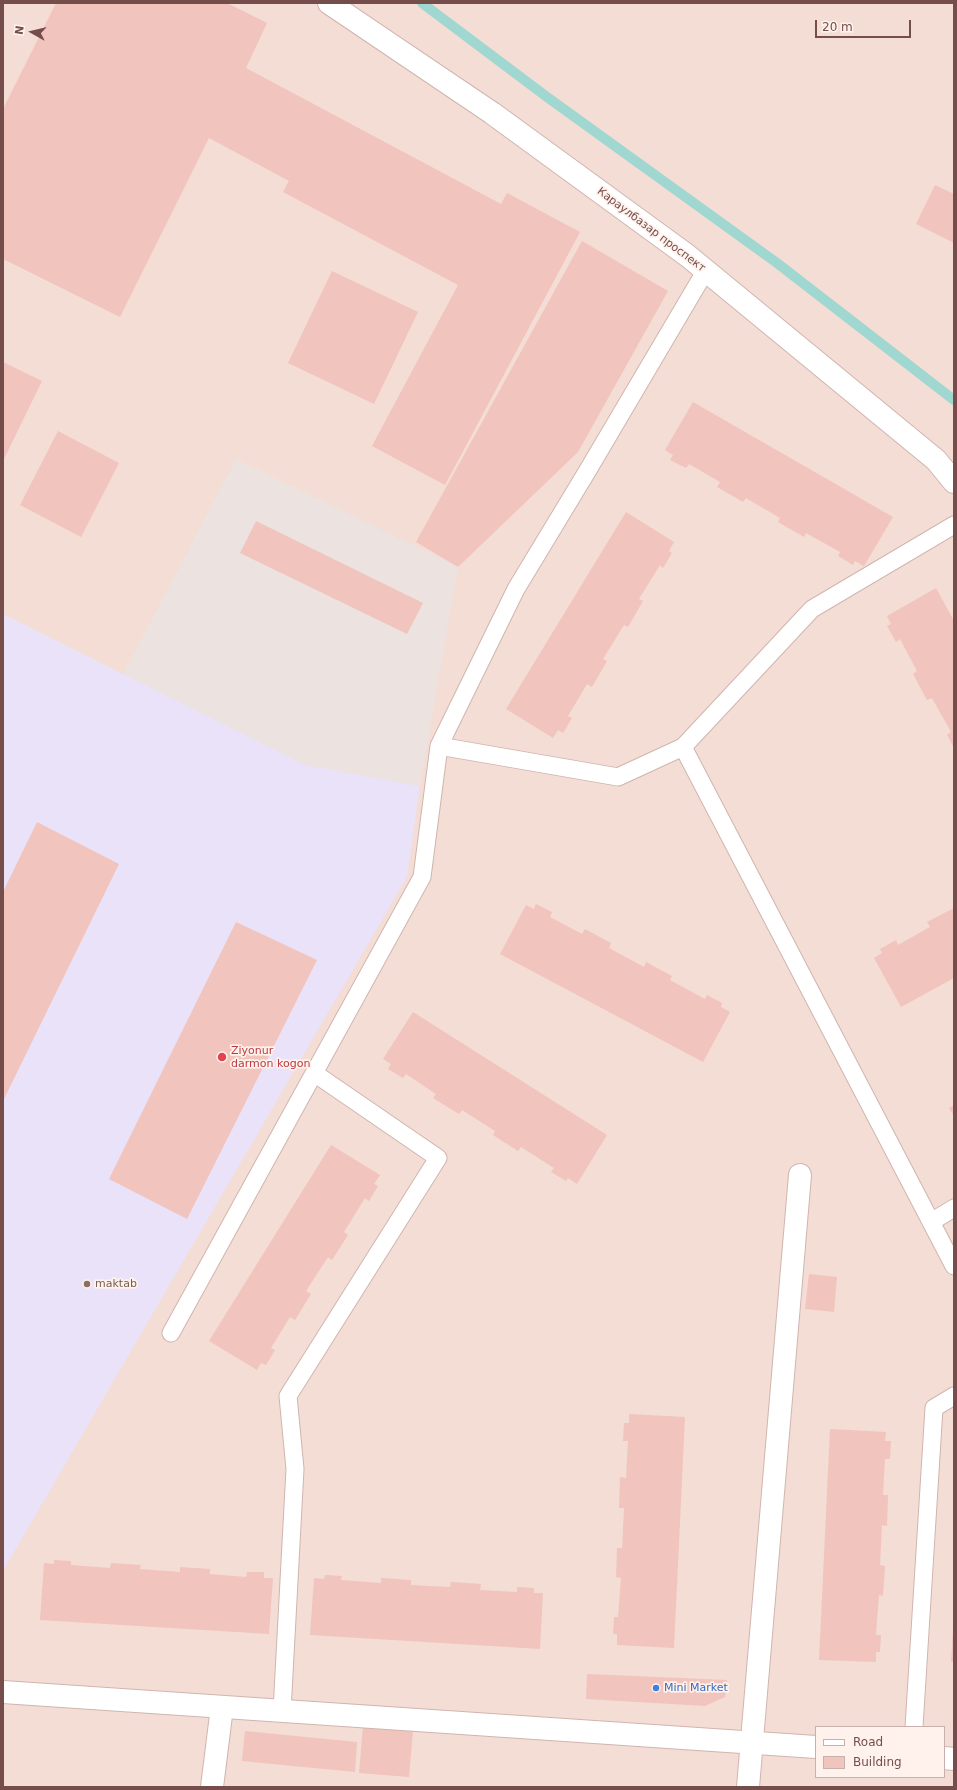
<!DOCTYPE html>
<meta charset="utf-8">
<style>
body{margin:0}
#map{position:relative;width:957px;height:1790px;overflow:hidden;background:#fcede6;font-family:"DejaVu Sans",sans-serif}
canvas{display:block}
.frame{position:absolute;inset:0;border:4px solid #754e4b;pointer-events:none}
.legend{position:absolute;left:815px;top:1726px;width:130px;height:52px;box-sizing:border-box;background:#fff2ec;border:1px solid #c8b0ac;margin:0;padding:5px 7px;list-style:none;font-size:12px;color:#754e4b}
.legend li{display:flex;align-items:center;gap:8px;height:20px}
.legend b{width:20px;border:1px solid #c8b0ac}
.north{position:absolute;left:12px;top:12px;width:40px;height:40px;-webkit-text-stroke:3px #fff2ec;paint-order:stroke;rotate:278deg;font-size:11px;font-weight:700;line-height:16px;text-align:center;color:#754e4b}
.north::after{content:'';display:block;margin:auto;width:14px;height:18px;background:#754e4b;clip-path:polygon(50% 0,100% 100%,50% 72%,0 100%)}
.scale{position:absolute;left:815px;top:20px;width:96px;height:18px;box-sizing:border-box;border:2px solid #754e4b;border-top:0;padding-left:5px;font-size:12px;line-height:14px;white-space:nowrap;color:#754e4b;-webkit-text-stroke:3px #fff2ec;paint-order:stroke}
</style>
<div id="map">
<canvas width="957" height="1790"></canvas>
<div class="frame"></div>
<ul class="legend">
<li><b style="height:5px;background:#fff"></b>Road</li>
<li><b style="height:11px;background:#f1c4be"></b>Building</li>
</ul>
<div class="north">N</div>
<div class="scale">20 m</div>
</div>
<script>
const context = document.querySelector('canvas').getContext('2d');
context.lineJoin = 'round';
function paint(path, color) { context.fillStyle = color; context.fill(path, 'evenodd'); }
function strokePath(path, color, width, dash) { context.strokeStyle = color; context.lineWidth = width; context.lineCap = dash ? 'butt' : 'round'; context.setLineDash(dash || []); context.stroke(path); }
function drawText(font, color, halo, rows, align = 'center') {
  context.font = font + ' "DejaVu Sans",sans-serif'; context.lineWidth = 3.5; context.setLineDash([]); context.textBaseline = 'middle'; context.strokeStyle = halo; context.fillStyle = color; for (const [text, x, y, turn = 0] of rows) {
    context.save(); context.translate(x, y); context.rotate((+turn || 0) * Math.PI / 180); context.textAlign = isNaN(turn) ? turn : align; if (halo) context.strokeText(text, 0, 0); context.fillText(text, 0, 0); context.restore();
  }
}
paint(new Path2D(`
 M 3,3 L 954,3 L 954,1787 L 3,1787 ZM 816,1727 L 944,1727 L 944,1777 L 816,1777 Z`), '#f4ddd4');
paint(new Path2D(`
 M 236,459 L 458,567 L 420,786 L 305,765 L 123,674 Z`), '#ece2e0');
paint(new Path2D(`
 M 3,614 L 305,765 L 420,786 L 407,877 L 3,1571 Z`), '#eae2f8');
strokePath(new Path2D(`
 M 422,3 L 547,97 L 777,263 L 954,400`), '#a1d7d1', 10);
paint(new Path2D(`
 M 56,3 L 227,3 L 267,23 L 246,68 L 501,204 L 507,193 L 580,232 L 445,485 L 372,446 L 458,285 L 283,192 L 289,181 L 209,138 L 120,317 L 3,259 L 3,109 Z
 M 935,185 L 954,194 L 954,243 L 916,224 Z
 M 582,241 L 668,291 L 578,452 L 458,567 L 416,542 Z
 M 332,271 L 418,312 L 374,404 L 288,363 Z
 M 3,362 L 42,381 L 3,461 Z
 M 693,402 L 893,517 L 864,566 L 855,561 L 853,565 L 838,556 L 840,552 L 806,533 L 804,537 L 778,522 L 780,518 L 746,498 L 743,502 L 717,487 L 720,482 L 689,464 L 686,468 L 670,460 L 673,455 L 665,450 Z
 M 58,431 L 119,463 L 81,537 L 20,505 Z
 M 626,512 L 674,542 L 669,551 L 672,553 L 663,568 L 660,565 L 639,599 L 643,601 L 628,627 L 624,625 L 603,659 L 607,661 L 592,687 L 587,684 L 568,716 L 572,718 L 563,733 L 558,730 L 553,738 L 506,709 Z
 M 256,521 L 423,603 L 407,634 L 240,553 Z
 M 936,588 L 954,621 L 954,748 L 947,735 L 951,732 L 932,698 L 927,700 L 913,674 L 917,671 L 900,639 L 896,642 L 887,626 L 891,624 L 887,616 Z
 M 37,822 L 119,864 L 3,1101 L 3,892 Z
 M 536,904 L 552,912 L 550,917 L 582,934 L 585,929 L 611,943 L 609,948 L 644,967 L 646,962 L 672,976 L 670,980 L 705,999 L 707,995 L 722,1003 L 721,1007 L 730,1012 L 703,1062 L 500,954 L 526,905 L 534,909 Z
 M 954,908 L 954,978 L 901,1007 L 874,958 L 882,953 L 880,949 L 896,940 L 898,945 L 930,927 L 927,922 Z
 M 236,922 L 317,960 L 187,1219 L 109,1179 Z
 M 413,1012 L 607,1135 L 577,1184 L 568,1178 L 566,1181 L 551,1172 L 554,1168 L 521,1147 L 518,1151 L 493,1135 L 495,1131 L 462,1110 L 459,1114 L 433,1098 L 436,1094 L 406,1074 L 403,1078 L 388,1069 L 391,1064 L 383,1059 Z
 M 954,1105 L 954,1116 L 949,1108 Z
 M 331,1145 L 380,1175 L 374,1184 L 378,1186 L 369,1201 L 365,1198 L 344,1232 L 348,1235 L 332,1260 L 328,1257 L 306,1291 L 311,1294 L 295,1320 L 290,1317 L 271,1348 L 275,1350 L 266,1365 L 261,1363 L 257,1370 L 209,1341 Z
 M 809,1274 L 837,1277 L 834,1312 L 805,1309 Z
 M 629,1414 L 685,1417 L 674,1648 L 617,1645 L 617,1634 L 613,1634 L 614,1617 L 618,1617 L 621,1578 L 616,1577 L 617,1548 L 622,1548 L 624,1508 L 619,1508 L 620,1477 L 626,1478 L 628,1441 L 623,1441 L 624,1423 L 629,1423 Z
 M 830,1429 L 886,1432 L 885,1441 L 891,1441 L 890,1459 L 885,1459 L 883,1495 L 888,1495 L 887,1526 L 882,1525 L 880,1565 L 885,1566 L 883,1596 L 879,1595 L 876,1635 L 881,1635 L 880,1652 L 876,1652 L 876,1662 L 819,1660 Z
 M 54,1560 L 71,1561 L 71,1565 L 110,1568 L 111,1563 L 141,1565 L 140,1569 L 180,1572 L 180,1567 L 210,1569 L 210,1574 L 246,1577 L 247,1572 L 264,1572 L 264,1578 L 273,1578 L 269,1634 L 40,1620 L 44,1563 L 54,1564 Z
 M 325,1575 L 342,1576 L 341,1580 L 381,1583 L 381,1578 L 411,1580 L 411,1585 L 450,1587 L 451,1582 L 481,1584 L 480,1590 L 517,1592 L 517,1587 L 534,1588 L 534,1593 L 543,1593 L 540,1649 L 310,1635 L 314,1578 L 324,1579 Z
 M 953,1628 L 954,1628 L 954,1662 L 951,1662 Z
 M 587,1674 L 727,1680 L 725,1697 L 705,1706 L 586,1699 Z
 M 363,1726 L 413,1731 L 409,1777 L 359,1773 Z
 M 245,1731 L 357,1742 L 355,1772 L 242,1761 Z`), '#f1c4be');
const service = new Path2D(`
 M 439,746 L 618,777 L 683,747 L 812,609 L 954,525
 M 683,747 L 954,1266
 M 931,1222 L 954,1208
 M 171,1333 L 422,877 L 439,746 L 516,589 L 588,470 L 706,270
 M 282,1711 L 295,1469 L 288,1396 L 438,1158 L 314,1073
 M 914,1727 L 934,1408 L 954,1396`);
const minor = new Path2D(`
 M 212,1787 L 222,1707
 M 748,1787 L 800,1175`);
const tertiary = new Path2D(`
 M 329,3 L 492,113 L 688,256 L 936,460 L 954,482
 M 3,1692 L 816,1747
 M 944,1758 L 954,1759`);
strokePath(service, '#d0b5af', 19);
strokePath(minor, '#d0b5af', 24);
strokePath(tertiary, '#d0b5af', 24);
strokePath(service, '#fff', 17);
strokePath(minor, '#fff', 22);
strokePath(tertiary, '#fff', 22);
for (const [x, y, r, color] of [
 [222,1057,5,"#e0444e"],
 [87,1284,4,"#8d6e63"],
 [656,1688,4,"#3f7fe0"]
]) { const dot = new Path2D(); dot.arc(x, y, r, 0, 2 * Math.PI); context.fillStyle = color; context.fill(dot); strokePath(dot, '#fff2ec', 1.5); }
drawText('11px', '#754e4b', '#fff2ec', [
 ["Караулбазар проспект",651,230,37]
]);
drawText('11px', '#be3a42', '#fff2ec', [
 ["Ziyonur",231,1051],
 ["darmon kogon",231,1064]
], 'left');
drawText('11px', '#785e54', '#fff2ec', [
 ["maktab",95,1284]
], 'left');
drawText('11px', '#366cbe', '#fff2ec', [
 ["Mini Market",664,1688]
], 'left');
</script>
